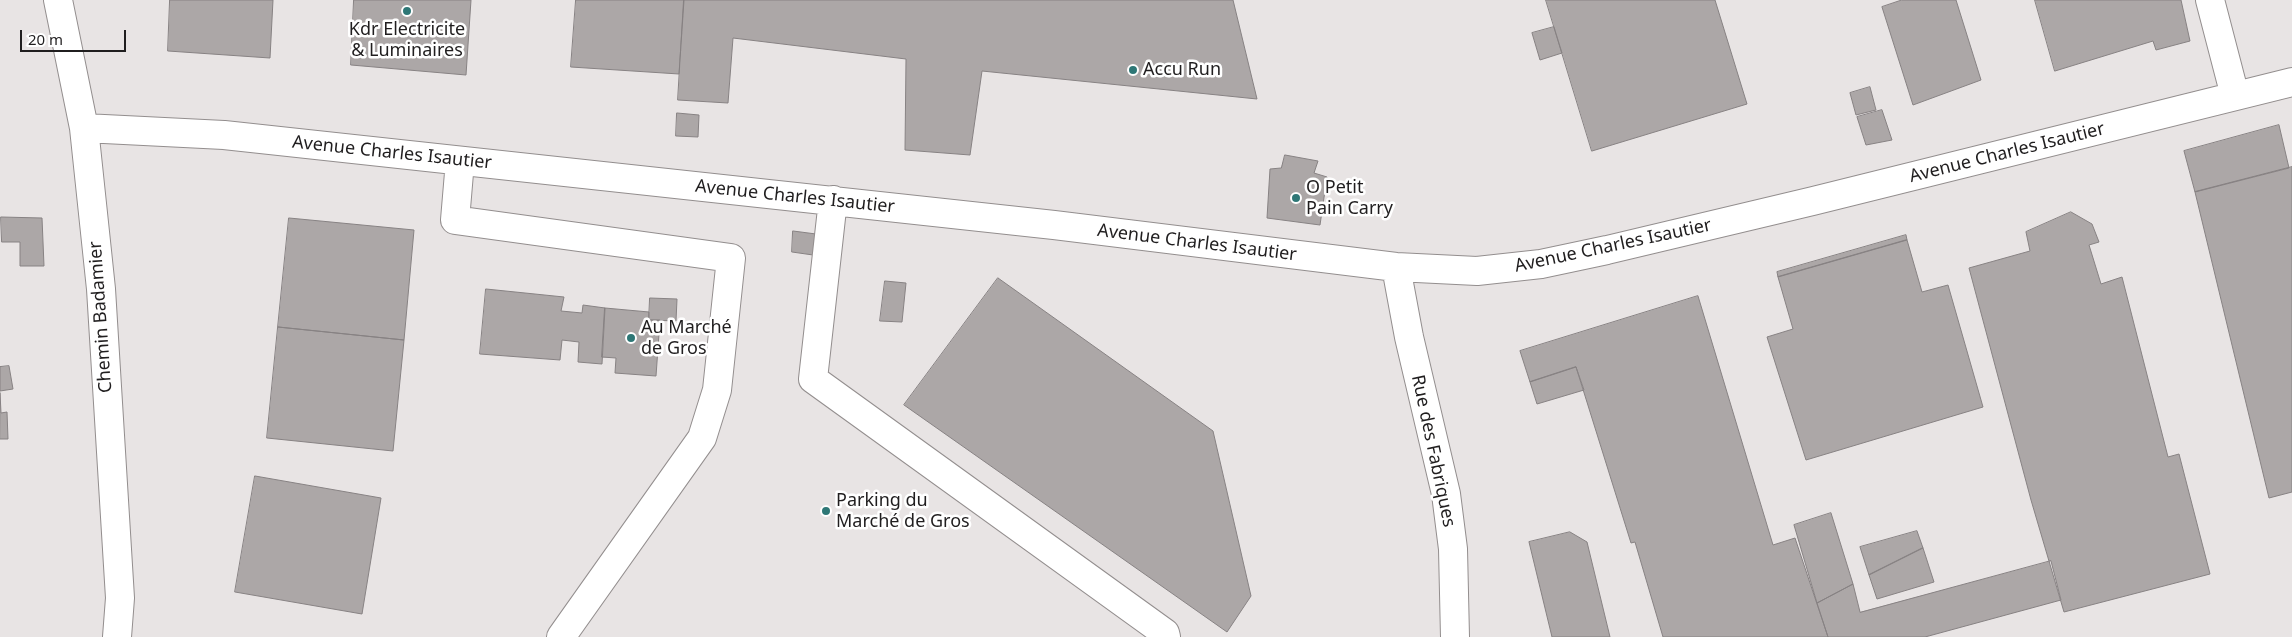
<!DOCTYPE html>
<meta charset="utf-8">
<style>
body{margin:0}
#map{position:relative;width:2292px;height:637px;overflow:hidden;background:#e8e4e4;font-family:"Noto Sans",sans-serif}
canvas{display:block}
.scale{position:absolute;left:20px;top:30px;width:106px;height:22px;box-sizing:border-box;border:2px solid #201e1f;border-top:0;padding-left:6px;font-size:15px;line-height:18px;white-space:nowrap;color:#201e1f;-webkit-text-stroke:4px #fff;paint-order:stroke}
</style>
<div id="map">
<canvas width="2292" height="637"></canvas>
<div class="scale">20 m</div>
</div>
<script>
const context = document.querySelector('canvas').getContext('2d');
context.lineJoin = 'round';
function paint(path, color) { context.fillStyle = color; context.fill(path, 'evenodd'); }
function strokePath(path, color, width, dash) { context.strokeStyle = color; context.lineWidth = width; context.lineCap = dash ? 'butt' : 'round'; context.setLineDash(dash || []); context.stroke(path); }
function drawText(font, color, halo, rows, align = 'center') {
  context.font = font + ' "Noto Sans",sans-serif'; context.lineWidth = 5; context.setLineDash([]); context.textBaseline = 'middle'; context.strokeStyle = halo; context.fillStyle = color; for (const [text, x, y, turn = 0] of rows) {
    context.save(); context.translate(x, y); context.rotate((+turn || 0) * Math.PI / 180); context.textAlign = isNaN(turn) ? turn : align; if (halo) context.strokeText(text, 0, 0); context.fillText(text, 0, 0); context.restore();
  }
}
const building = new Path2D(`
 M 170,0 L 273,0 L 270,58 L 168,51 Z
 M 354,0 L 471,0 L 466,75 L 351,65 Z
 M 576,0 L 684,0 L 679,74 L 571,67 Z
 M 684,0 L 1233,0 L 1257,99 L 982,71 L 970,155 L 905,150 L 906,59 L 733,38 L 728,103 L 678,100 Z
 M 1546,0 L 1715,0 L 1747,104 L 1592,151 Z
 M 1902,0 L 1956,0 L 1981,80 L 1913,105 L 1882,7 Z
 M 2035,0 L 2181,0 L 2190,41 L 2156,50 L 2153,41 L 2055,71 Z
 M 1554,27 L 1562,53 L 1540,60 L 1532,33 Z
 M 1870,87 L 1876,110 L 1856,115 L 1850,93 Z
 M 1882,110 L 1892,140 L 1866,145 L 1857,117 Z
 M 677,113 L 699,115 L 698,137 L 676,136 Z
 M 2279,125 L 2289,168 L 2195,192 L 2184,151 Z
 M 1285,155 L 1318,161 L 1314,173 L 1327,177 L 1320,225 L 1267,218 L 1270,169 L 1281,168 Z
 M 2292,167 L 2292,492 L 2269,498 L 2195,192 Z
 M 2071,212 L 2092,224 L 2099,242 L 2089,245 L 2101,284 L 2122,277 L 2168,457 L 2179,454 L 2210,574 L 2064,612 L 2031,500 L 1969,268 L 2030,251 L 2026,232 Z
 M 1,217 L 42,218 L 44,266 L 20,266 L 20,242 L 2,242 Z
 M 289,218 L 414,230 L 404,340 L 278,327 Z
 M 793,231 L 816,234 L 813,255 L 792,252 Z
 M 1906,235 L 1907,240 L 1778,277 L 1777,272 Z
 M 1907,240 L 1922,292 L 1948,285 L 1983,407 L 1806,460 L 1767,337 L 1793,329 L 1778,277 Z
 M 998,278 L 1213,431 L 1251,596 L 1227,632 L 904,405 Z
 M 885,281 L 906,283 L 902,322 L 880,321 Z
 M 486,289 L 564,297 L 561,311 L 582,313 L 583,305 L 605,308 L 602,364 L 578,362 L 579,342 L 562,340 L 560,360 L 480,354 Z
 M 1698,296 L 1773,545 L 1795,538 L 1828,637 L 1663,637 L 1635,542 L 1631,543 L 1576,367 L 1530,382 L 1520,351 Z
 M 650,298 L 677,299 L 676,321 L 649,320 Z
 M 605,308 L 649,312 L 649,320 L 660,320 L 656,376 L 615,373 L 616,358 L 602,357 Z
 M 278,327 L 404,340 L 393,451 L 267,438 Z
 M 9,366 L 13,389 L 0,391 L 0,367 Z
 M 1576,367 L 1584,390 L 1537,404 L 1530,382 Z
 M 0,393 L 1,413 L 7,412 L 8,439 L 0,439 Z
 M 255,476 L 381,498 L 362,614 L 235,592 Z
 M 1831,513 L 1853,584 L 1817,603 L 1794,525 Z
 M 1917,531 L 1923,548 L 1869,575 L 1860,547 Z
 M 1570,532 L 1587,542 L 1610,637 L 1552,637 L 1529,542 Z
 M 1923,548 L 1934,582 L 1877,599 L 1869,575 Z
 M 2051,561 L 2061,600 L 1925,637 L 1828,637 L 1817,603 L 1853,584 L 1860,612 Z`);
paint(building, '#aca7a7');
strokePath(building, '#878283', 1);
const minor = new Path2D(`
 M 58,0 L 84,128 L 101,289 L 120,598 L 117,637
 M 2210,0 L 2235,96
 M 84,128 L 224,135 L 1054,225 L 1396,267 L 1477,271 L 1541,264 L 1607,250 L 1813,201 L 2292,82
 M 460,161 L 455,220 L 731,258 L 717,390 L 702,438 L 561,637
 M 833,200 L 813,379 L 1165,633 L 1166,637
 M 1396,267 L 1409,337 L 1446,494 L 1453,549 L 1455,637`);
strokePath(minor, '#938e8e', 30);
strokePath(minor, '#fff', 28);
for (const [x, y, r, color] of [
 [407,11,5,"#2e7776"],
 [1133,70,5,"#2e7776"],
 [1296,198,5,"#2e7776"],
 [631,338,5,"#2e7776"],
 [826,511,5,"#2e7776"]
]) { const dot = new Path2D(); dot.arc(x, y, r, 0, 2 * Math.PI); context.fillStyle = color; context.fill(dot); strokePath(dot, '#fff', 2); }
drawText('18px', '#201e1f', '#fff', [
 ["Kdr Electricite",407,30,"center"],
 ["& Luminaires",407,51,"center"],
 ["Accu Run",1143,70],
 ["O Petit",1306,188],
 ["Pain Carry",1306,209],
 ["Au Marché",641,328],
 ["de Gros",641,349],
 ["Parking du",836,501],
 ["Marché de Gros",836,522]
], 'left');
drawText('18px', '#201e1f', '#fff', [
 ["Avenue Charles Isautier",392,153,6],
 ["Avenue Charles Isautier",2007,153,-14],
 ["Avenue Charles Isautier",795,197,6],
 ["Avenue Charles Isautier",1197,243,7],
 ["Avenue Charles Isautier",1613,246,-12],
 ["Chemin Badamier",101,317,-94],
 ["Rue des Fabriques",1433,451,78]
]);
</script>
